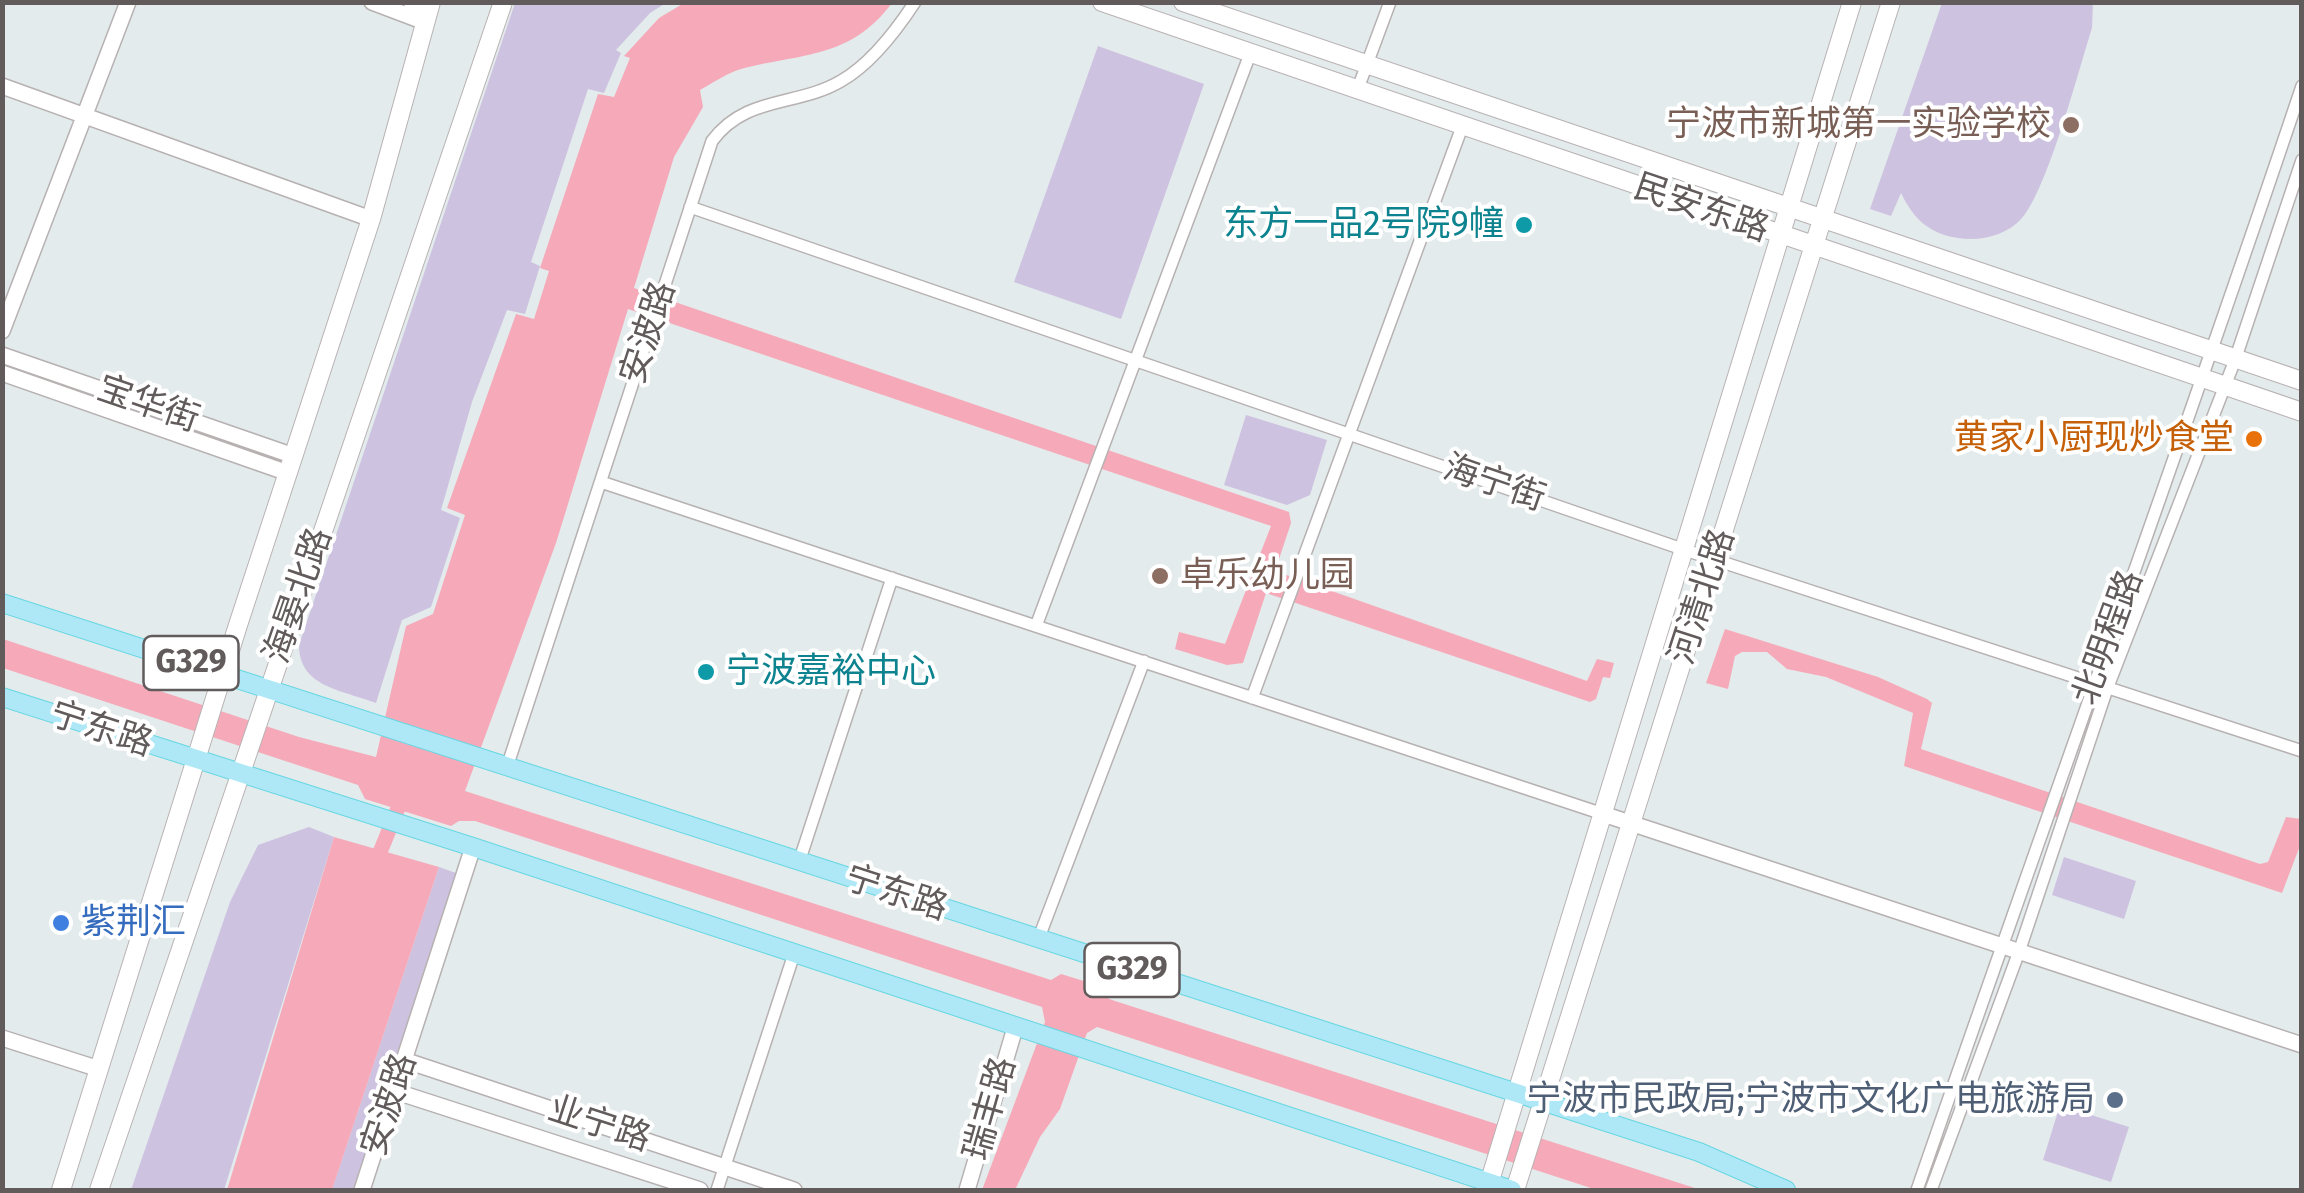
<!DOCTYPE html>
<meta charset="utf-8">
<style>
body{margin:0}
#map{position:relative;width:2304px;height:1193px;overflow:hidden;background:#e3ebec;font-family:"Fira Sans",sans-serif}
canvas{display:block}
.frame{position:absolute;inset:0;border:5px solid #625b5c;pointer-events:none}
</style>
<div id="map">
<canvas width="2304" height="1193"></canvas>
<div class="frame"></div>
</div>
<script>
const context = document.querySelector('canvas').getContext('2d');
context.lineJoin = 'round';
function paint(path, color) { context.fillStyle = color; context.fill(path, 'evenodd'); }
function strokePath(path, color, width, dash) { context.strokeStyle = color; context.lineWidth = width; context.lineCap = dash ? 'butt' : 'round'; context.setLineDash(dash || []); context.stroke(path); }
function drawText(font, color, halo, rows, align = 'center') {
  context.font = font + ' "Fira Sans","Noto Sans SC",sans-serif'; context.lineWidth = 8; context.setLineDash([]); context.textBaseline = 'middle'; context.strokeStyle = halo; context.fillStyle = color; for (const [text, x, y, turn = 0] of rows) {
    context.save(); context.translate(x, y); context.rotate((+turn || 0) * Math.PI / 180); context.textAlign = isNaN(turn) ? turn : align; if (halo) context.strokeText(text, 0, 0); context.fillText(text, 0, 0); context.restore();
  }
}
paint(new Path2D(`
 M 515,3 L 666,3 L 650,13 L 616,50 L 621,53 L 604,93 L 588,89 L 531,262 L 540,266 L 525,314 L 507,310 L 472,402 L 441,510 L 460,518 L 431,607 L 402,620 L 376,703 C 342,690 299,687 299,645 Z
 M 1942,3 L 2093,2 L 2092,28 C 2078,72 2048,188 2022,218 C 2007,235 1981,242 1958,238 C 1929,234 1913,218 1901,193 L 1891,216 L 1870,209 Z
 M 1098,46 L 1204,84 L 1121,319 L 1014,282 Z
 M 1246,415 L 1327,440 L 1310,495 L 1287,505 L 1224,485 Z
 M 309,827 L 334,837 L 224,1190 L 131,1190 L 230,902 L 258,845 Z
 M 2064,857 L 2136,881 L 2124,919 L 2052,895 Z
 M 439,867 L 456,873 L 353,1190 L 332,1190 Z
 M 2060,1105 L 2129,1127 L 2111,1182 L 2043,1160 Z`), '#cec2e1');
paint(new Path2D(`
 M 684,3 L 892,3 C 850,59 802,53 741,69 C 727,73 713,83 700,90 L 703,107 L 674,157 L 634,288 L 1289,512 L 1291,523 L 1275,571 L 1587,681 L 1597,659 L 1614,663 L 1610,678 L 1603,677 L 1596,699 L 1590,702 L 1266,593 L 1243,663 L 1227,665 L 1175,649 L 1179,632 L 1225,644 L 1271,526 L 628,309 L 556,543 L 465,791 L 1051,980 L 1061,974 L 1100,986 L 1103,996 L 1112,1000 L 1701,1190 L 1597,1190 L 1097,1027 L 1087,1033 L 1060,1109 L 1040,1137 L 1015,1190 L 982,1190 L 1045,1022 L 1042,1007 L 475,821 L 459,821 L 451,826 L 365,799 L 358,785 L 3,668 L 3,639 L 299,737 L 376,757 L 406,626 L 433,614 L 465,515 L 447,508 L 516,314 L 534,319 L 549,271 L 540,268 L 598,94 L 614,97 L 630,58 L 624,56 L 659,18 Z
 M 1725,629 L 1878,677 L 1927,699 L 1932,703 L 1921,749 L 2260,864 L 2268,862 L 2286,817 L 2301,819 L 2301,843 L 2282,893 L 1904,766 L 1913,713 L 1826,677 L 1787,669 L 1767,652 L 1742,652 L 1735,656 L 1728,689 L 1706,683 Z
 M 334,837 L 439,867 L 332,1190 L 227,1190 Z`), '#f6aab9');
strokePath(new Path2D(`
 M 374,867 L 405,791`), '#f6aab9', 15);
const minor = new Path2D(`
 M 1357,91 L 1390,2
 M 690,207 L 1685,550 L 2302,751
 M 601,482 L 1603,814
 M 1036,626 L 1250,54
 M 1252,698 L 1462,127
 M 507,767 L 712,141 C 746,95 797,107 841,81 C 871,64 896,31 915,2
 M 799,862 L 892,578
 M 1038,940 L 1144,661
 M 717,1190 L 794,954
 M 1917,1190 C 2044,822 2178,456 2302,86
 M 1931,1190 L 2020,949 L 2107,689 L 2235,360 L 2302,160`);
const tertiary = new Path2D(`
 M 372,2 L 425,22
 M 411,2 L 429,9
 M 2,86 L 371,219
 M 2,331 L 128,2
 M 2,355 L 294,456
 M 2,373 L 288,473
 M 1603,814 L 2302,1045
 M 2,1038 L 99,1069
 M 404,1060 L 794,1190
 M 394,1091 L 700,1190
 M 362,1190 L 473,847
 M 967,1190 L 1015,1028`);
const secondary = new Path2D(`
 M 1102,2 L 2302,412
 M 1183,2 L 2302,381
 M 61,1190 L 238,625 L 371,219 L 431,2
 M 99,1190 L 503,2
 M 1487,1190 L 1852,2
 M 1515,1190 L 1891,2`);
const primary = new Path2D(`
 M 2,603 L 1699,1152 L 1786,1190
 M 2,697 L 473,847 L 1512,1190`);
strokePath(minor, '#b7b1b1', 14);
strokePath(tertiary, '#b7b1b1', 18);
strokePath(secondary, '#b9b2b3', 20);
strokePath(primary, '#67d7e2', 20);
strokePath(minor, '#fff', 11);
strokePath(tertiary, '#fff', 15);
strokePath(secondary, '#fff', 18);
strokePath(primary, '#aee7f6', 18);
for (const [x, y, r, color] of [
 [2071,125,10,"#8d6e63"],
 [1524,225,10,"#0f9aa8"],
 [2254,439,10,"#e8710a"],
 [1160,576,10,"#8d6e63"],
 [706,672,10,"#0f9aa8"],
 [61,923,10,"#3f7fe0"],
 [2115,1100,10,"#5c6f8a"]
]) { const dot = new Path2D(); dot.arc(x, y, r, 0, 2 * Math.PI); context.fillStyle = color; context.fill(dot); strokePath(dot, '#fff', 4); }
for (const [x, y, w] of [
 [191,663,95],
 [1132,970,95]
]) { const box = new Path2D(); box.roundRect(x - w / 2, y - 27, w, 54, 8); context.fillStyle = '#fff'; context.fill(box); strokePath(box, '#625b5c', 2.5); }
drawText('bold 32px', '#625b5c', null, [
 ["G329",191,663],
 ["G329",1132,970]
]);
drawText('35px', '#785e54', '#fff', [
 ["宁波市新城第一实验学校",2051,125],
 ["卓乐幼儿园",1180,576,"left"]
], 'right');
drawText('35px', '#625b5c', '#fff', [
 ["民安东路",1701,209,19],
 ["安波路",649,333,-72],
 ["宝华街",148,405,19],
 ["海宁街",1494,484,19],
 ["海晏北路",299,596,-71],
 ["河清北路",1703,597,-72],
 ["北明程路",2109,638,-70],
 ["宁东路",101,730,18],
 ["宁东路",896,894,18],
 ["安波路",390,1105,-72],
 ["瑞丰路",991,1109,-74],
 ["业宁路",599,1125,18]
]);
drawText('35px', '#0d838f', '#fff', [
 ["东方一品2号院9幢",1504,225],
 ["宁波嘉裕中心",726,672,"left"]
], 'right');
drawText('35px', '#c56008', '#fff', [
 ["黄家小厨现炒食堂",2234,439]
], 'right');
drawText('35px', '#366cbe', '#fff', [
 ["紫荆汇",81,923]
], 'left');
drawText('35px', '#4e5e75', '#fff', [
 ["宁波市民政局;宁波市文化广电旅游局",2095,1100]
], 'right');
</script>
